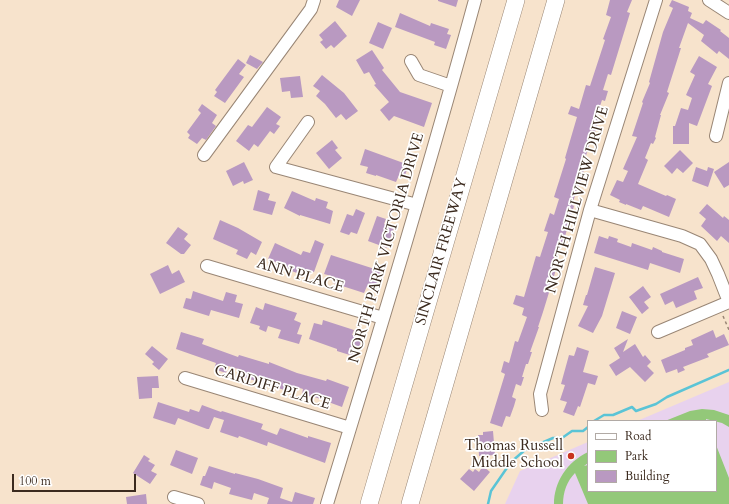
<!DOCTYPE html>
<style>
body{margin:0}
#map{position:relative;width:729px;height:504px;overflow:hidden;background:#f7e3cc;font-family:Cardo,serif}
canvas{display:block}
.legend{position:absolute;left:587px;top:420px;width:130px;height:72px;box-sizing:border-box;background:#fff;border:1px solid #b1aaa5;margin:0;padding:5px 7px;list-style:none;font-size:12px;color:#3b2a1e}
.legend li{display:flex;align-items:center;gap:8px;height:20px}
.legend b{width:20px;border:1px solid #b1aaa5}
.scale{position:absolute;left:12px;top:474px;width:124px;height:18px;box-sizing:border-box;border:2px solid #3b2a1e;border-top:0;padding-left:5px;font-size:12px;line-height:14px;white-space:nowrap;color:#3b2a1e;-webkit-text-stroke:3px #fff;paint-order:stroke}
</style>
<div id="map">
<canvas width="729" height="504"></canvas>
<ul class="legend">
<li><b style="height:5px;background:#fff"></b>Road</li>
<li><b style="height:11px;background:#93c879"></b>Park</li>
<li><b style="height:11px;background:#b999c1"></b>Building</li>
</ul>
<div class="scale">100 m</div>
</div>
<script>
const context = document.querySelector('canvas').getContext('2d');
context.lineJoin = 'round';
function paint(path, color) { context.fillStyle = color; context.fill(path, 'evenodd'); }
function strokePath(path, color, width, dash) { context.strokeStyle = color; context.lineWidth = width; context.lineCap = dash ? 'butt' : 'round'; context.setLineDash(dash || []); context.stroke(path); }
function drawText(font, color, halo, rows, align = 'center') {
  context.font = font + ' Cardo,serif'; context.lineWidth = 3.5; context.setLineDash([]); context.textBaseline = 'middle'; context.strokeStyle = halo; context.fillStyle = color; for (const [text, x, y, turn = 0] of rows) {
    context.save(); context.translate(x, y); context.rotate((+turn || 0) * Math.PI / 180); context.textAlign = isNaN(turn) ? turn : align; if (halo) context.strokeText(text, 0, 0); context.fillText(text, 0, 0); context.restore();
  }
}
paint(new Path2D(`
 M 729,382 L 729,504 L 505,504 L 520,471 L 588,442 L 588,491 L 716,491 L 716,421 L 637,421 Z`), '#e8d2ee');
paint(new Path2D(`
 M 702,409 L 714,410 L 729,415 L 729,427 L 722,423 L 706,419 L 706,421 L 665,421 L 690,411 Z
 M 716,445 L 729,478 L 729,504 L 588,504 L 575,473 C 567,481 563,492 563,504 L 554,504 C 554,482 567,462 588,452 L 588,463 L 584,466 L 588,465 L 588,491 L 716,491 Z`), '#93c879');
strokePath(new Path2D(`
 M 594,421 L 604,415 L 613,415 L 632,407 L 636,411 L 656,404 L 667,397 L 729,370
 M 488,504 L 491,491 L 511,462 L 525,450 L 553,438 L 562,438 L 572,431 L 583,431 L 588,427`), '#5ac4d6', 2.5);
paint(new Path2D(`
 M 339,0 L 360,0 L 352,16 L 336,7 Z
 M 438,0 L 458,0 L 456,7 L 438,1 Z
 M 610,0 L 632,0 L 627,12 L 630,13 L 611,75 L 608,74 L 603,90 L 608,91 L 605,101 L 602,100 L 596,118 L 599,119 L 592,144 L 590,143 L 584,162 L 586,163 L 579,187 L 578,186 L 572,205 L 574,206 L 570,220 L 562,246 L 558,245 L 553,261 L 558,263 L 543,312 L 538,327 L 539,327 L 530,352 L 532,352 L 528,364 L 526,364 L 522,377 L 524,377 L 521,386 L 516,384 L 512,397 L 516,399 L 514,406 L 510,417 L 506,416 L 502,427 L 490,423 L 505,374 L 501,372 L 504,361 L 509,363 L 515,341 L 518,342 L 527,317 L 522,315 L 524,308 L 513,304 L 516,295 L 524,297 L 536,256 L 540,257 L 548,232 L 544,231 L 550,213 L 554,215 L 559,199 L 554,197 L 566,159 L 565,158 L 577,117 L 568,114 L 571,106 L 579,109 L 586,85 L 590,86 L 605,40 L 603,39 L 611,17 L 606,15 Z
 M 672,0 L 689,7 L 688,11 L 692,13 L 690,18 L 703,24 L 706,20 L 721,30 L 720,31 L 729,38 L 729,59 L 719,51 L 717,54 L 701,41 L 704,35 L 688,23 L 679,48 L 681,48 L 667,92 L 669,93 L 660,115 L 661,115 L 655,137 L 656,138 L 653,144 L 651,143 L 645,158 L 648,160 L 638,184 L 666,196 L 667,195 L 676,199 L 669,217 L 643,206 L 641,210 L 626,204 L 626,205 L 619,202 L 620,200 L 610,195 L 617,180 L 623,182 L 628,171 L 623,169 L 637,137 L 632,136 L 643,103 L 642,102 L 650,83 L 649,82 L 663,32 L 673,8 L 669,6 Z
 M 400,13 L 430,26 L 431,23 L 449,29 L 447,34 L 451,35 L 446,49 L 434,45 L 435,42 L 395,27 Z
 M 335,21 L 347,36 L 334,48 L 331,45 L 326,49 L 320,42 L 323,40 L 319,35 Z
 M 378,22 L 392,28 L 383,49 L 369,43 Z
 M 372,50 L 384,68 L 382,70 L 400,92 L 432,103 L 424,127 L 394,116 L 389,121 L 380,110 L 389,102 L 374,85 L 376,84 L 369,72 L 364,74 L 356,60 Z
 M 250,55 L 263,62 L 257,69 L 246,63 Z
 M 699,56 L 717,67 L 708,84 L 712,86 L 697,126 L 689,123 L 689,144 L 673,144 L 673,126 L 675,126 L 681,108 L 688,110 L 692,98 L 686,95 L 695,75 L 690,72 Z
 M 238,59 L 246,65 L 239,74 L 244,77 L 225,103 L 214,96 L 217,92 L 215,90 Z
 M 322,75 L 344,93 L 358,111 L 346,120 L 341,114 L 336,118 L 325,104 L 316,96 L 320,91 L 313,86 Z
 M 300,76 L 303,97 L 291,98 L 290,91 L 282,92 L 280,78 Z
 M 202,104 L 217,115 L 212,123 L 216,126 L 206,140 L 202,138 L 197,144 L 188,138 L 190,135 L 187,132 L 201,113 L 198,110 Z
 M 267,107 L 281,117 L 276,124 L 280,126 L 274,134 L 270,131 L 258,147 L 254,144 L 249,151 L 236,141 L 248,125 L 252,127 Z
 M 332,140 L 338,148 L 335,150 L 342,158 L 329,169 L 316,153 Z
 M 365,149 L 409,165 L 405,175 L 400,173 L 396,182 L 376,175 L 376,176 L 366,173 L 368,167 L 360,165 Z
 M 680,150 L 693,163 L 683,173 L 677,168 L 672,174 L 664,166 Z
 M 244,162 L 253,180 L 244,184 L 243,181 L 233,186 L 226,171 Z
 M 729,162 L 729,185 L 724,188 L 714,172 Z
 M 696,167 L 707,171 L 708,167 L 714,169 L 708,187 L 692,181 Z
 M 258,190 L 270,194 L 268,200 L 276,202 L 272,215 L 253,210 Z
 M 292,191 L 315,201 L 316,198 L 328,202 L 326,208 L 333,211 L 330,224 L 300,215 L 300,216 L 284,208 Z
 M 707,204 L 723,218 L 724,216 L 729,220 L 729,243 L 721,236 L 717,241 L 701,226 L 706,219 L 699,213 Z
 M 356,209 L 365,213 L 357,234 L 351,232 L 349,235 L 340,232 L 347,214 L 353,216 Z
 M 377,216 L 386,219 L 384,224 L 394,228 L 387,248 L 368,241 Z
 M 220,220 L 238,228 L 262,242 L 256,255 L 251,252 L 247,259 L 236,254 L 238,250 L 213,239 Z
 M 178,227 L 188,234 L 184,239 L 191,245 L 184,254 L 181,254 L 166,243 Z
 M 599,236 L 608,239 L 609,236 L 618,239 L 617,242 L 631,247 L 632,243 L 652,250 L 653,247 L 662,251 L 662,252 L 684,259 L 680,273 L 650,263 L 648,270 L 594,253 Z
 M 315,240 L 324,244 L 314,272 L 308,270 L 305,276 L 286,269 L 285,271 L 275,266 L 277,263 L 268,259 L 275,243 L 301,255 L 303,251 L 310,253 Z
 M 331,255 L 381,271 L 375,289 L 367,286 L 364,293 L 333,283 L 335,277 L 324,274 Z
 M 168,265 L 172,274 L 179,270 L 185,282 L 160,294 L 150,274 Z
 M 595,267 L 615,273 L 602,316 L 593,333 L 578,326 L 588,306 L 583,305 L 586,295 L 587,295 Z
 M 698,277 L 703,288 L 694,291 L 697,299 L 676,308 L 673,301 L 665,305 L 660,294 Z
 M 643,286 L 651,297 L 644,302 L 649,308 L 642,314 L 629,297 Z
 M 193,291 L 223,301 L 226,292 L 237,295 L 235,302 L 243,304 L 239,318 L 211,310 L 209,316 L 183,308 L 186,298 L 191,299 Z
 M 265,303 L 297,313 L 294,320 L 301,323 L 297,334 L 302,335 L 299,344 L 278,338 L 281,330 L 268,326 L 266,332 L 259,329 L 260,326 L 250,323 L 256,307 L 263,310 Z
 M 622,311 L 637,317 L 630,334 L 616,328 Z
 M 323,320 L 354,330 L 352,335 L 362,338 L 356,357 L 337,351 L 337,349 L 309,339 L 314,323 L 322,325 Z
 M 713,330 L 716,338 L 724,334 L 729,345 L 707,354 L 709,357 L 683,367 L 685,370 L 678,373 L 677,369 L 666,373 L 661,360 L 685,350 L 685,348 L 693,345 L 691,340 Z
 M 181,332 L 204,339 L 202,344 L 238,357 L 239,355 L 269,364 L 269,362 L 297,373 L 326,381 L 327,379 L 349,387 L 342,407 L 312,396 L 312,397 L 302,394 L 303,389 L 286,384 L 284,390 L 256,380 L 256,381 L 243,377 L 245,371 L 228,366 L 226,373 L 214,369 L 216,363 L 176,349 Z
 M 628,339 L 623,352 L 635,344 L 643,357 L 645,355 L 651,362 L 647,366 L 654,373 L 645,382 L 630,367 L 616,376 L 609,365 L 620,358 L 614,348 Z
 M 152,346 L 168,359 L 159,370 L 152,364 L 154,362 L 145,354 Z
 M 577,347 L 589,351 L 583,372 L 598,376 L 595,385 L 588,383 L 580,407 L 578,406 L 574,416 L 563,412 L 567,402 L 560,400 L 565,385 L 561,384 L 569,355 L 574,356 Z
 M 158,376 L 159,388 L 152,388 L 152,398 L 139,399 L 137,377 Z
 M 158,402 L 189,412 L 190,409 L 199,412 L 202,405 L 221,412 L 222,411 L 263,424 L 261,429 L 277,435 L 280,428 L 308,438 L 308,436 L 331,443 L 325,463 L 268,442 L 267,446 L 239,436 L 238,438 L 220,432 L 224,420 L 214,417 L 209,429 L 207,429 L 178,418 L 175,425 L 153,418 Z
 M 493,431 L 495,455 L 479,456 L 478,435 L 483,435 L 483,432 Z
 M 176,450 L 198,458 L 192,474 L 170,465 Z
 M 144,455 L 150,459 L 148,461 L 155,465 L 151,471 L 157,474 L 150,484 L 133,473 Z
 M 209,466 L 235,474 L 235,473 L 258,479 L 283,488 L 280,498 L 292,502 L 295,492 L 315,498 L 313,504 L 267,504 L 269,498 L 254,493 L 252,500 L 229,494 L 231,488 L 214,482 L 212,489 L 200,485 L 203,476 L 205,476 Z
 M 483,466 L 490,472 L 474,491 L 460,479 L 469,469 L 473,472 L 475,469 L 479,472 Z
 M 146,494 L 147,504 L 127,504 L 126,497 Z`), '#b999c1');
const minor = new Path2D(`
 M 709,0 L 729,13
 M 411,61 L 419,75 L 451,86
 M 308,122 L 276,167 L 417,205
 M 716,136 L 729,83
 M 204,155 L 311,9 L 314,0
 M 590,210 L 682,236 L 700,244 L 711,259 L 718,274 L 729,302
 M 207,266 L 383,318
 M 658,332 L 729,302
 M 185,378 L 350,428
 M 542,410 L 540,394 L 590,210 L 656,0
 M 174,497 L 198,504
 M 327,504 C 378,336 429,169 475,0`);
const highway = new Path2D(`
 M 369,504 L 516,0
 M 410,504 L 556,0`);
strokePath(minor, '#998675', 14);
strokePath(highway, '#998675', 18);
strokePath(new Path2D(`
 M 723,316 L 729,330`), '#998675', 1.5, [3, 3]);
strokePath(minor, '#fff', 12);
strokePath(highway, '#fff', 17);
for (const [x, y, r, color] of [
 [571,456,4,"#c8321e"]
]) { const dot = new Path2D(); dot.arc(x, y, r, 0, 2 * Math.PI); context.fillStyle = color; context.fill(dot); strokePath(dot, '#fff', 1.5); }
drawText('15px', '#3b2a1e', '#fff', [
 ["NORTH HILLVIEW DRIVE",578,200,-74],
 ["NORTH PARK VICTORIA DRIVE",387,248,-74],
 ["SINCLAIR FREEWAY",442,252,-74],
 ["ANN PLACE",300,276,16],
 ["CARDIFF PLACE",272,388,17]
]);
drawText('15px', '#3b2a1e', '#fff', [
 ["Thomas Russell",563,447],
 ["Middle School",563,464]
], 'right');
</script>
